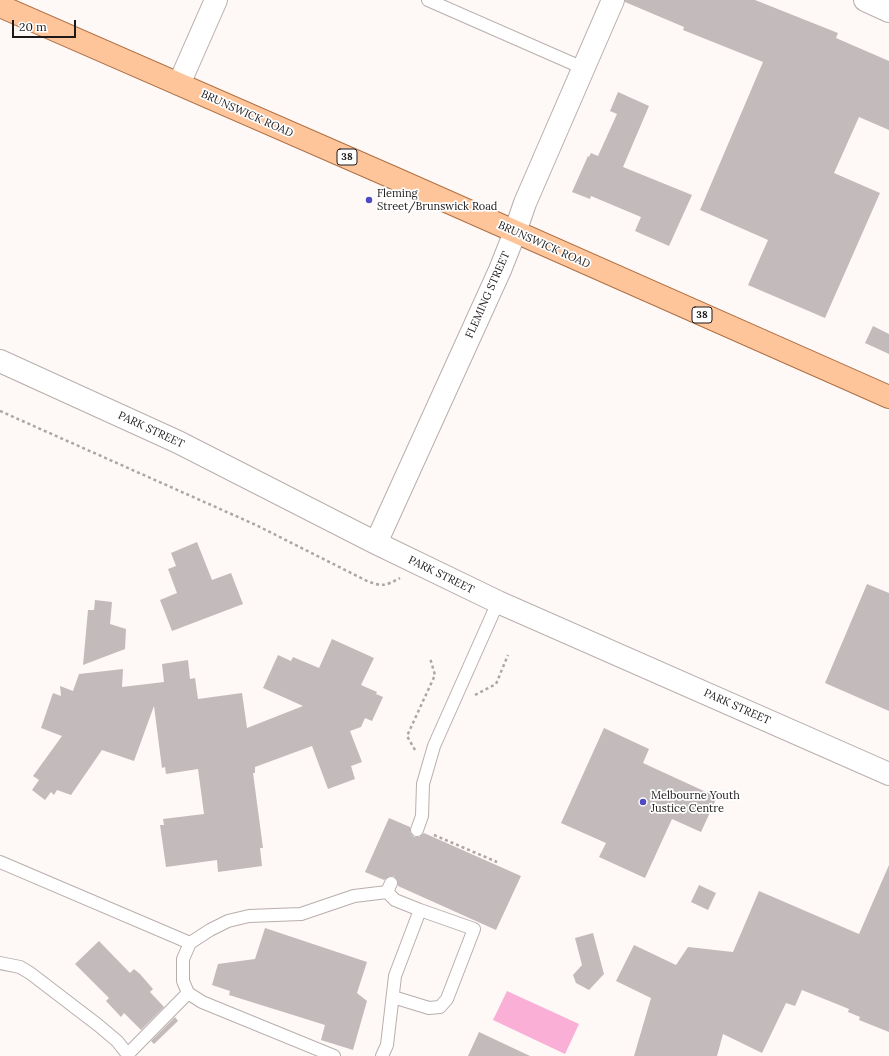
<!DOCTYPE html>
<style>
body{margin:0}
#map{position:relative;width:889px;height:1056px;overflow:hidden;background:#fef8f7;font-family:Lora,serif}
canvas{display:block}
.scale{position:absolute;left:12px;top:20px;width:64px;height:18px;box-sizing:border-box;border:2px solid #1c1918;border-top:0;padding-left:5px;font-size:12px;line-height:14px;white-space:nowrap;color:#1c1918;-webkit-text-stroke:3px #fff;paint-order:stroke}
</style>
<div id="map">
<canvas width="889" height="1056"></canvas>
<div class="scale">20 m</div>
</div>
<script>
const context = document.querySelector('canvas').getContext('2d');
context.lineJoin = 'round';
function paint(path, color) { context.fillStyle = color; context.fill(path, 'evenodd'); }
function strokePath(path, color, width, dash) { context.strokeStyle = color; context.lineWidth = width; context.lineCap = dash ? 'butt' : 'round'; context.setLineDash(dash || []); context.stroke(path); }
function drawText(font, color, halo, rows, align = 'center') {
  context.font = font + ' Lora,serif'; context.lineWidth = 3.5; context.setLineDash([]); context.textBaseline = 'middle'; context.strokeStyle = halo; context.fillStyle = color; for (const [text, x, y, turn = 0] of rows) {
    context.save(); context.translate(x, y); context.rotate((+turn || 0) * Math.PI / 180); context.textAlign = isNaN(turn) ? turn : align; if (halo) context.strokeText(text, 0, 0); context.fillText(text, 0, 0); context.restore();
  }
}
paint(new Path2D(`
 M 507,991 L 579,1024 L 565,1054 L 493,1020 Z`), '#faafd6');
paint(new Path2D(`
 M 625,0 L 755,0 L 838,33 L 836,38 L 889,61 L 889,130 L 859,117 L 834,173 L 880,193 L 825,318 L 748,285 L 768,240 L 700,210 L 763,62 L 683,30 L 684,27 L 625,2 Z
 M 618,92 L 649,106 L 623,167 L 692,195 L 669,246 L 635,231 L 641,217 L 591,196 L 590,199 L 572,192 L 588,156 L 589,157 L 591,153 L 598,156 L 617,114 L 610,111 Z
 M 873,326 L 889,334 L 889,354 L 865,343 Z
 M 197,542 L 212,580 L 231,573 L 243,604 L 172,631 L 160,600 L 177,593 L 168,569 L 176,566 L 171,553 Z
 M 867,584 L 889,593 L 889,711 L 825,683 Z
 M 95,600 L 112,602 L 110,624 L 126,629 L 125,649 L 83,665 L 88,610 L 94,610 Z
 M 332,639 L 374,658 L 361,685 L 377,692 L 376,694 L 383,697 L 372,721 L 365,718 L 361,727 L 350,731 L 362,762 L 351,766 L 355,779 L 328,789 L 312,746 L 255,767 L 255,773 L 253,773 L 263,848 L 260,848 L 262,866 L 218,872 L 217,860 L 166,867 L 160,825 L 164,825 L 163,819 L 204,814 L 198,769 L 166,774 L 165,767 L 162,768 L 154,706 L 134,761 L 102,750 L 71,795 L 57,790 L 54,795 L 51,792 L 45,800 L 32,790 L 39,780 L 33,776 L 62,736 L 41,728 L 53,693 L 61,696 L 60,686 L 73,691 L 79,674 L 123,669 L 122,687 L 164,682 L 162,664 L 188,660 L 190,679 L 195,678 L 198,699 L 242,693 L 247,728 L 303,706 L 263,688 L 278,655 L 291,661 L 293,657 L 319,668 Z
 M 604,728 L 649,749 L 643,763 L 717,797 L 701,832 L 672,819 L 645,878 L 599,857 L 606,843 L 561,823 Z
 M 389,818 L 410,827 L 410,832 L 414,837 L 419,837 L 424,833 L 521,876 L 496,930 L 398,886 L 398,882 L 394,876 L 390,876 L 384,880 L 365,872 Z
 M 889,865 L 889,1032 L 859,1020 L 860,1017 L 848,1012 L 849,1009 L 802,990 L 795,1006 L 786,1003 L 762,1053 L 723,1034 L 717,1056 L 634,1056 L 651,998 L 616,981 L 634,945 L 676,965 L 688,947 L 733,952 L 759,891 L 859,934 Z
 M 699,885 L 716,893 L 708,910 L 691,902 Z
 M 265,928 L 367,962 L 357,993 L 367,1001 L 353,1050 L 321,1040 L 325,1025 L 229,995 L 230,991 L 212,985 L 218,964 L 255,959 Z
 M 593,933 L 604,974 L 589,990 L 576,983 L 573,975 L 582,965 L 575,938 Z
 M 99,941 L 130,973 L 134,969 L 140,974 L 153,989 L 150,992 L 164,1007 L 141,1030 L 124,1013 L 121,1017 L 106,1001 L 109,998 L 75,964 Z
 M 175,1017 L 178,1021 L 154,1044 L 151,1041 Z
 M 479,1032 L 530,1056 L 468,1056 Z`), '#c3babb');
const service = new Path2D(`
 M 428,0 L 583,68
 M 417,830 L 422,816 L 423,784 L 434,746 L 498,602
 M 0,862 L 190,943
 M 0,963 L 20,967 L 30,973 L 98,1025 L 117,1041 L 129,1056
 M 393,997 L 429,1008 L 440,1007 L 447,999 L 474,929 L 420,910
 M 128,1054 L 188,993
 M 334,1056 L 202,1002 L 188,993 L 183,981 L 183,959 L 190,943 L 210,930 L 228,921 L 249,916 L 301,914 L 354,896 L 387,892 L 391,883
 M 382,1056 L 387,1045 L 395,976 L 420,910 L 395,900 L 387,892`);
const minor = new Path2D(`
 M 865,0 L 889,11
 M 179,84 L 216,0
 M 515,232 L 525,203 L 613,0`);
const tertiary = new Path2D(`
 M 0,361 L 178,442 L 376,543 L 498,602 L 889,774
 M 376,543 L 500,270 L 515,232`);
const primary = new Path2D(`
 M 0,6 L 394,178 L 889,397`);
strokePath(service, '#b8afad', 14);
strokePath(minor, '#b8afad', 24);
strokePath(tertiary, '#b8afad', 24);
strokePath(primary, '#af6f42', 24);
strokePath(new Path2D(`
 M 0,411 L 256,525 L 367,581 C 383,587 385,586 400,578
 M 475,695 L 496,684 L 508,655
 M 415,750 L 407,736 L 435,675 L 430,658
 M 434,835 L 497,862`), '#aca7a6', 2.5, [3, 3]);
strokePath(service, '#fff', 12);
strokePath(minor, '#fff', 22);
strokePath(tertiary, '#fff', 22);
strokePath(primary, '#fec59b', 22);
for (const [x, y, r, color] of [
 [369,200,4,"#4f4ac1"],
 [643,802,4,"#4f4ac1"]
]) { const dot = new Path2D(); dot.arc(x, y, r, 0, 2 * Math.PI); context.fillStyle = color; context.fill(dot); strokePath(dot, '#fff', 1.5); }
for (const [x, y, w] of [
 [347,157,20],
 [702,315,20]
]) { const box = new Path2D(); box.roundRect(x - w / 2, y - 8, w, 16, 3); context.fillStyle = '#fff'; context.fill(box); strokePath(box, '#1c1918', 1); }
drawText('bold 10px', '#1c1918', null, [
 ["38",347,157],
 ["38",702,315]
]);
drawText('11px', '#1c1918', '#fff', [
 ["BRUNSWICK ROAD",247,114,24],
 ["BRUNSWICK ROAD",544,245,24],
 ["FLEMING STREET",488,295,-66],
 ["PARK STREET",151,430,25],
 ["PARK STREET",441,575,26],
 ["PARK STREET",737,707,24]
]);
drawText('11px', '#1c1918', '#fff', [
 ["Fleming",377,194],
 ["Street/Brunswick Road",377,207],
 ["Melbourne Youth",651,796],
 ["Justice Centre",651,809]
], 'left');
</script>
